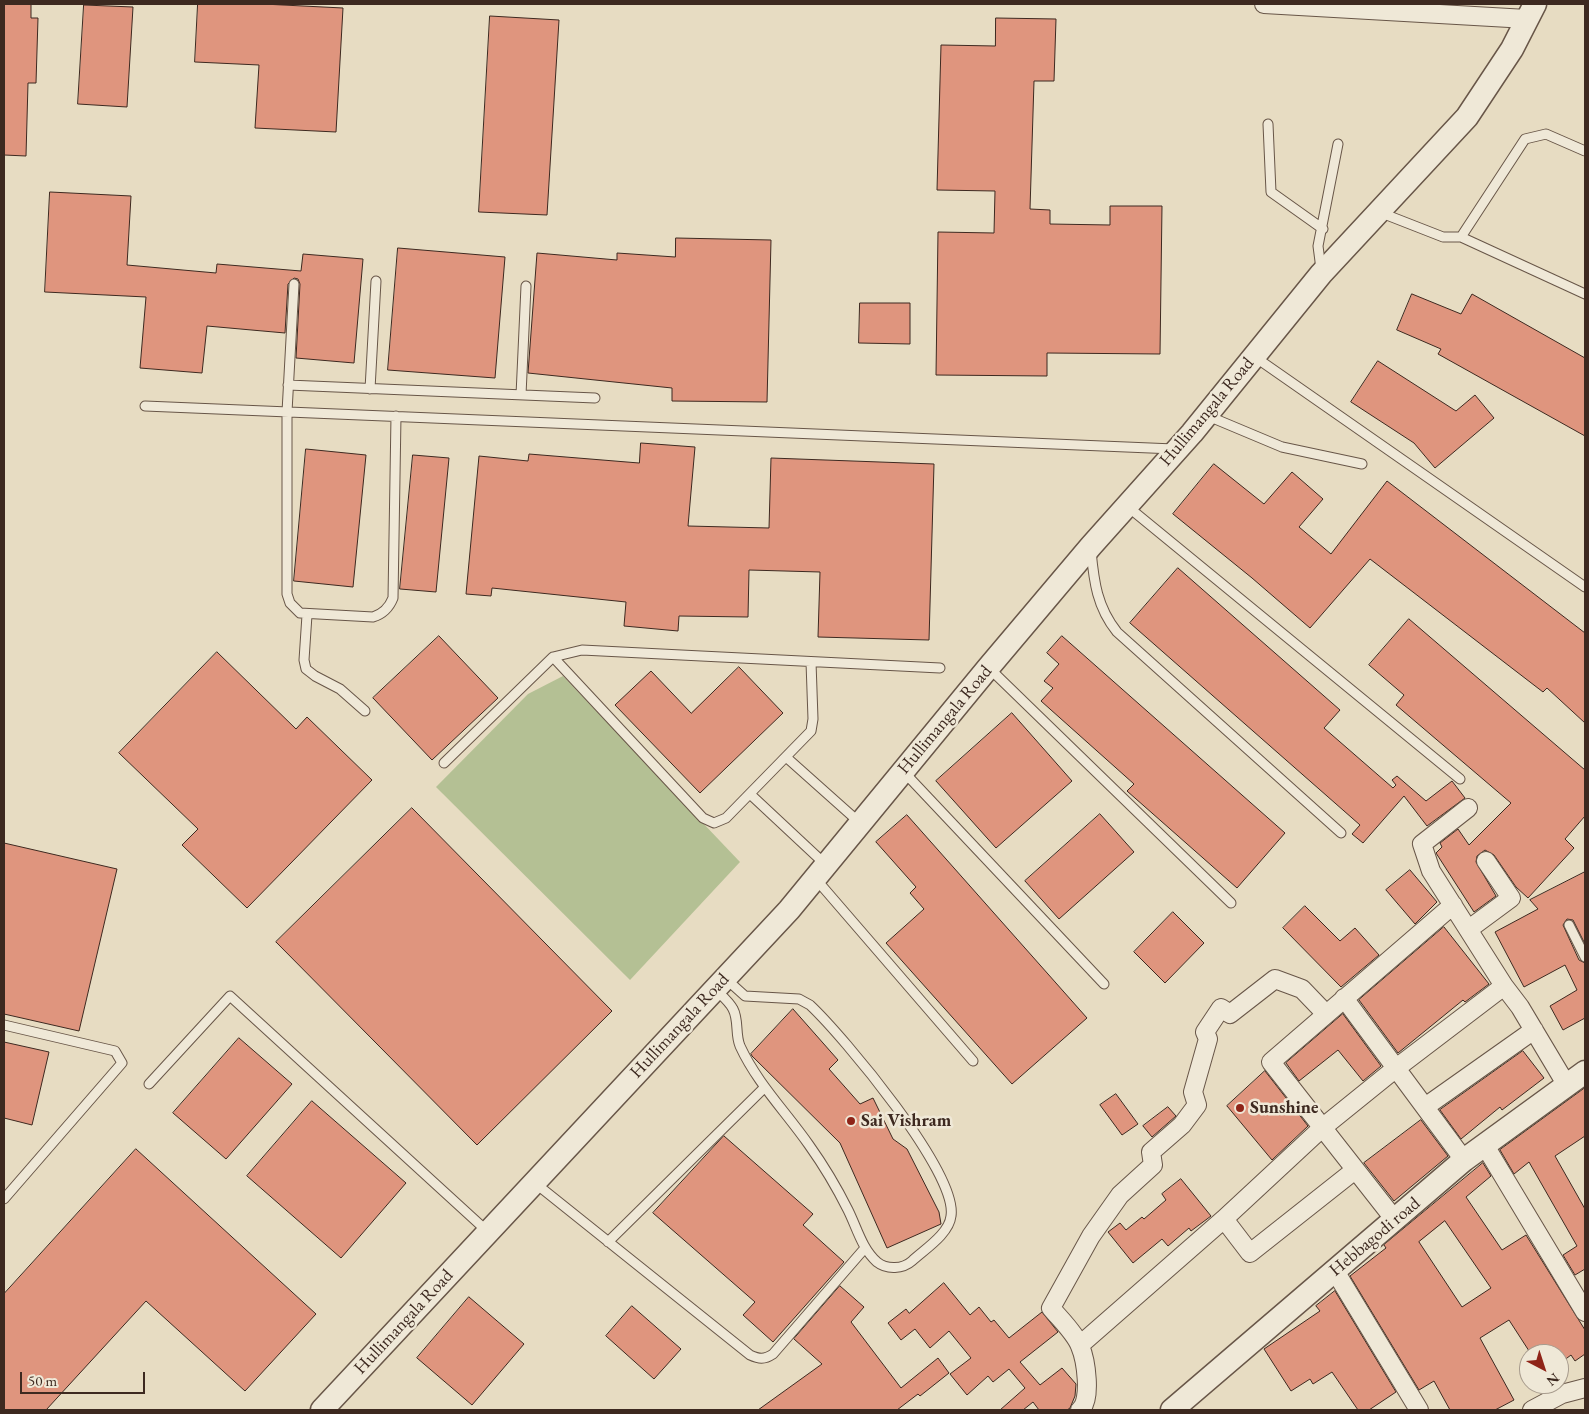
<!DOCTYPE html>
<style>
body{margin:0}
#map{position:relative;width:1589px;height:1414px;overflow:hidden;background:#e7dcc2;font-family:"EB Garamond",serif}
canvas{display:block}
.frame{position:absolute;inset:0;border:5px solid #3d2920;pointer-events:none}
.north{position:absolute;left:1519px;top:1344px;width:50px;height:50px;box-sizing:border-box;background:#efe8d7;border:1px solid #a89c8e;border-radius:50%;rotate:140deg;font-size:14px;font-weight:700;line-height:20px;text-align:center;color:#3d2920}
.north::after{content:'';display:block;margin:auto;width:18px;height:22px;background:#8f2418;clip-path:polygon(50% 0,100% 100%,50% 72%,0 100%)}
.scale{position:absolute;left:20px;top:1372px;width:125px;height:22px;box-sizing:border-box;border:2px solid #3d2920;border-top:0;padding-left:6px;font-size:15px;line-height:18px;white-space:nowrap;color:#3d2920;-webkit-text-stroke:4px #efe8d7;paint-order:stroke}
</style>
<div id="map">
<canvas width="1589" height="1414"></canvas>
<div class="frame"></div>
<div class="north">N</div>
<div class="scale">50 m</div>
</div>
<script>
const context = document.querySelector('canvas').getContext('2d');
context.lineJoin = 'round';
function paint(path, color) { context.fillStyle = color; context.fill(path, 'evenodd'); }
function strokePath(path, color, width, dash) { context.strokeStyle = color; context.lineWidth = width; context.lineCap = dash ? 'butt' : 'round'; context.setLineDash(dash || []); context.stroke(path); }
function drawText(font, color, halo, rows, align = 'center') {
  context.font = font + ' "EB Garamond",serif'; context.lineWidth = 5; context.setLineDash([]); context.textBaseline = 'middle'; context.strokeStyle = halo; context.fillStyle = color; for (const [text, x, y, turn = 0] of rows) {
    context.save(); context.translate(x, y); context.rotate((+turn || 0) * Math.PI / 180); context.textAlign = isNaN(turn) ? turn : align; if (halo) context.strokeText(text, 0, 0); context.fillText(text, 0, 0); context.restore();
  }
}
paint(new Path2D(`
 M 563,676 L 740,862 L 630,980 L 436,787 L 528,694 Z`), '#b4c094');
const building = new Path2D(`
 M 4,4 L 31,4 L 31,18 L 38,18 L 36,83 L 28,83 L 26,156 L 4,155 Z
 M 198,4 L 263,4 L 343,8 L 336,132 L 255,128 L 259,65 L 195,62 Z
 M 84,5 L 133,7 L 127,107 L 78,104 Z
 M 490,16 L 559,20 L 547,215 L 479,212 Z
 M 996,18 L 1056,19 L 1054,81 L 1034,81 L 1030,209 L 1050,210 L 1050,224 L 1110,225 L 1110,206 L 1162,206 L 1160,354 L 1047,353 L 1047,376 L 936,375 L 938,232 L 994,233 L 995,191 L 937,190 L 941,45 L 995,46 Z
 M 50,192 L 131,196 L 127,265 L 216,273 L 217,264 L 301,271 L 303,254 L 363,259 L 354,363 L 296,358 L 300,284 L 298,279 L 294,278 L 288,284 L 285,333 L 207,326 L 202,373 L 140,368 L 146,297 L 45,292 Z
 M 676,238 L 771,240 L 767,402 L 672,401 L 672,388 L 528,373 L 537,253 L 617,260 L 617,253 L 675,257 Z
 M 398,248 L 505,257 L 495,378 L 388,370 Z
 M 1412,294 L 1461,314 L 1472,294 L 1585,358 L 1585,436 L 1438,354 L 1441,349 L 1397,330 Z
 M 860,303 L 910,303 L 910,344 L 859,343 Z
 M 1378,361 L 1456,411 L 1475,395 L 1494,418 L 1435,468 L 1414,443 L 1351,402 Z
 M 641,443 L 695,447 L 688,526 L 769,528 L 771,458 L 934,464 L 929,640 L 818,637 L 820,572 L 749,570 L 748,617 L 679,616 L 678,631 L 624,626 L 626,602 L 492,588 L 491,596 L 466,594 L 479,456 L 528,461 L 529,454 L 639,463 Z
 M 306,449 L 366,455 L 353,587 L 294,581 Z
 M 413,455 L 449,458 L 436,592 L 400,589 Z
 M 1214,464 L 1264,504 L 1292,472 L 1323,499 L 1299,527 L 1331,554 L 1387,481 L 1585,633 L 1585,723 L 1547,688 L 1543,692 L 1370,559 L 1310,628 L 1252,578 L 1173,514 Z
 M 1178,568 L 1340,710 L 1324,728 L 1393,788 L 1396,785 L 1392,780 L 1397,776 L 1426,801 L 1452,781 L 1465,798 L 1427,826 L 1404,796 L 1363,843 L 1352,834 L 1360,825 L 1130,623 Z
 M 1409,619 L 1585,770 L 1585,816 L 1565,839 L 1574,848 L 1528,898 L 1516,887 L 1494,855 L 1485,850 L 1477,856 L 1476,862 L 1496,896 L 1474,912 L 1436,853 L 1442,847 L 1440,843 L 1458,829 L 1469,845 L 1511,803 L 1396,705 L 1404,695 L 1369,665 Z
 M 439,636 L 498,698 L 432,760 L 373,698 Z
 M 1062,636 L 1285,833 L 1237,888 L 1127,791 L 1134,784 L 1041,701 L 1053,688 L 1044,681 L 1059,664 L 1047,653 Z
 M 217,652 L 296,729 L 307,717 L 372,780 L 247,908 L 182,845 L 198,829 L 119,753 Z
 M 739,667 L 783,713 L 700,793 L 615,705 L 651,671 L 691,713 Z
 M 1012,713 L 1072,781 L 996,848 L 936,781 Z
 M 412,808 L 612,1011 L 477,1145 L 276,942 Z
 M 1100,814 L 1134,852 L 1059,919 L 1025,881 Z
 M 907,815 L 1087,1018 L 1012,1084 L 886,943 L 924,909 L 910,893 L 916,887 L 876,842 Z
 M 4,843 L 117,869 L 79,1031 L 4,1014 Z
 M 1410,870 L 1437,902 L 1415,924 L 1386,890 Z
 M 1585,872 L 1585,944 L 1573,920 L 1567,919 L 1563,925 L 1579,960 L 1585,963 L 1585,1018 L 1563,1030 L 1550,1006 L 1577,990 L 1565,965 L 1524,987 L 1495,932 L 1538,909 L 1530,900 Z
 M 1305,906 L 1340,941 L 1355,928 L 1379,955 L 1341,987 L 1283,928 Z
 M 1173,912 L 1204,943 L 1165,983 L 1134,952 Z
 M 1444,927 L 1489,984 L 1465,1002 L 1463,1000 L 1398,1053 L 1359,1000 Z
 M 793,1009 L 838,1060 L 829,1069 L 860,1104 L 873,1098 L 893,1139 L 907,1149 L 939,1212 L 941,1224 L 887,1248 L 840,1143 L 752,1056 L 751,1054 Z
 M 1343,1014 L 1381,1066 L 1363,1081 L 1338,1050 L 1299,1081 L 1286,1063 Z
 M 239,1038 L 292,1084 L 226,1159 L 173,1113 Z
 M 4,1042 L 49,1052 L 32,1125 L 4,1118 Z
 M 1523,1051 L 1544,1078 L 1502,1110 L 1500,1107 L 1461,1139 L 1440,1110 Z
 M 1265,1071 L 1308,1126 L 1272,1160 L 1227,1106 Z
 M 1585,1088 L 1585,1136 L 1555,1156 L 1585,1209 L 1585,1269 L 1575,1275 L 1563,1255 L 1577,1246 L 1529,1162 L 1514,1174 L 1500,1150 Z
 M 1116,1094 L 1138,1124 L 1122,1135 L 1100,1105 Z
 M 312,1101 L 406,1183 L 341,1258 L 247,1176 Z
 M 1168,1107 L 1176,1116 L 1152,1137 L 1143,1126 Z
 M 1421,1120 L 1448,1156 L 1394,1201 L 1364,1163 Z
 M 724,1136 L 813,1214 L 803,1225 L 844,1262 L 773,1342 L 743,1315 L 755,1302 L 653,1213 Z
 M 136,1149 L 316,1314 L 245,1391 L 146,1301 L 46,1410 L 4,1410 L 4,1294 Z
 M 1483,1163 L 1491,1176 L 1466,1197 L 1502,1250 L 1526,1235 L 1585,1330 L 1585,1354 L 1575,1361 L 1571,1355 L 1559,1364 L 1559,1354 L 1531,1354 L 1509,1320 L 1480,1338 L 1514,1400 L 1495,1410 L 1450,1410 L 1434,1381 L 1419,1390 L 1350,1276 L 1386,1248 L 1384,1245 ZM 1445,1221 L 1491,1288 L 1462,1307 L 1419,1242 Z
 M 1181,1179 L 1211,1216 L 1191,1231 L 1189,1228 L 1168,1246 L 1162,1239 L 1133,1263 L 1108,1232 L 1120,1223 L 1126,1230 L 1142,1217 L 1144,1219 L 1166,1200 L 1162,1194 Z
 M 944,1283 L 970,1315 L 979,1307 L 991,1322 L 994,1320 L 1009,1338 L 1042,1312 L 1058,1332 L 1020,1362 L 1040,1385 L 1062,1368 L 1076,1384 L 1075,1396 L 1070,1408 L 1067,1410 L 1039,1410 L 1033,1402 L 1023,1410 L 1000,1410 L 1025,1388 L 1009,1369 L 993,1382 L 988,1376 L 967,1395 L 950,1374 L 971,1358 L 949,1331 L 930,1348 L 915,1329 L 901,1340 L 888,1323 L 906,1309 L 909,1313 Z
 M 840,1286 L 864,1307 L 851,1322 L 901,1388 L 938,1358 L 949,1373 L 920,1396 L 918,1394 L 897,1410 L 758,1410 L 822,1364 L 794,1339 Z
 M 1335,1291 L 1396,1392 L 1369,1410 L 1358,1410 L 1332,1372 L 1313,1384 L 1310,1379 L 1291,1391 L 1264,1349 L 1320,1311 L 1316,1306 Z
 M 469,1297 L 524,1344 L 472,1405 L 417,1358 Z
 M 632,1306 L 681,1349 L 654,1379 L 606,1336 Z`);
paint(building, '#df957e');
strokePath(building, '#3d2920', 1);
const service = new Path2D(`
 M 1268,124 L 1271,192 L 1323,229
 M 1379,212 L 1443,237 L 1461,237 L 1525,139 L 1546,134 L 1585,151
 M 1461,237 L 1585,294
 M 1321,269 L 1318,246 L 1338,144
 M 294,284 L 287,412 L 287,594 L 290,603 L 300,613 L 373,617 C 383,614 389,608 393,598 L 396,416
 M 1255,357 L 1585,587
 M 288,385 L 595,398
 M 370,389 L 376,281
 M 521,395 L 526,286
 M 145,406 L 1174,449
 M 1208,416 L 1282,447 L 1362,464
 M 1127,506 L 1460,779
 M 1091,551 C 1094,582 1097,607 1117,632 L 1341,833
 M 307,615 L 304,660 L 306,669 L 315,676 L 340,689 L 365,711
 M 553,657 L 703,818 L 714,823 L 726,818 L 811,731 L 813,719 L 811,662
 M 989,668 L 1231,903
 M 786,757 L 860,823
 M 444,763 L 553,657 L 582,650 L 940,668
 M 903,771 L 1104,984
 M 750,794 L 826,865
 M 815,878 L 973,1061
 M 1569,925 L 1585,957
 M 715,989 C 721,995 729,1001 733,1009 C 739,1020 735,1034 740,1046 C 757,1083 786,1112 809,1145 C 824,1166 837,1188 848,1210 C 857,1228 862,1249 877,1262 C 887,1270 903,1269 912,1261 C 925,1249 949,1234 951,1216 C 958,1173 843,1036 810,1005 L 799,999 L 745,996 L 725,978
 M 4,1025 L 115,1051 L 122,1063 L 4,1199
 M 149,1084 L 230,996 L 488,1232
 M 535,1183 L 750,1355 C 759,1359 764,1360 773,1354 L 865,1248
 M 608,1242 L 764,1088`);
const minor = new Path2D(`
 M 1264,4 L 1527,19
 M 1468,808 L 1422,844 L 1431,871 L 1504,986
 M 1469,929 L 1511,898 L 1486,861
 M 1344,998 L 1464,1160
 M 1425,1107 L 1534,1030
 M 1484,1144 L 1585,1312
 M 1355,1170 L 1250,1253 L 1224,1219 L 1322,1128 L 1395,1069 L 1504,986 L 1520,1007 L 1566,1084
 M 1395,1220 L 1271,1062 L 1453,905
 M 1335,1271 L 1419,1410
 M 1080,1345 L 1224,1219
 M 1080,1410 C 1092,1400 1086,1360 1080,1346 C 1075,1333 1060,1319 1051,1308 L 1091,1236 L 1120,1195 L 1153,1165 L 1151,1152 L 1182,1125 L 1197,1105 L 1193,1092 L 1208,1039 L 1205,1032 L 1221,1008 L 1230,1014 L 1275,979 L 1302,989 L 1326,1014
 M 1532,1410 L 1562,1394 L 1585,1388`);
const tertiary = new Path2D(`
 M 322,1410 L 789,910 L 988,668 L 1091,546 L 1192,433 L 1321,274 L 1467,117 L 1512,49 L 1535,4
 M 1172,1410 L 1464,1160 L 1585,1072`);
strokePath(service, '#685648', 11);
strokePath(minor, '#685648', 20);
strokePath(tertiary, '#685648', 25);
strokePath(service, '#efe8d7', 9);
strokePath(minor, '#efe8d7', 18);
strokePath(tertiary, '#efe8d7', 22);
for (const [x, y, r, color] of [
 [1240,1108,5,"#8f2418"],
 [851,1121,5,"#8f2418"]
]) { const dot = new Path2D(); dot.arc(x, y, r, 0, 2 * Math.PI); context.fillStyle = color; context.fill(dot); strokePath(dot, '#efe8d7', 2); }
drawText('18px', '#3d2920', '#efe8d7', [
 ["Hullimangala Road",1207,412,-50],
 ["Hullimangala Road",945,720,-50],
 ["Hullimangala Road",680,1026,-47],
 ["Hebbagodi road",1375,1237,-40],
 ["Hullimangala Road",404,1322,-47]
]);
drawText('bold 18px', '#3d2920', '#efe8d7', [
 ["Sunshine",1250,1108],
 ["Sai Vishram",861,1121]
], 'left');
</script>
